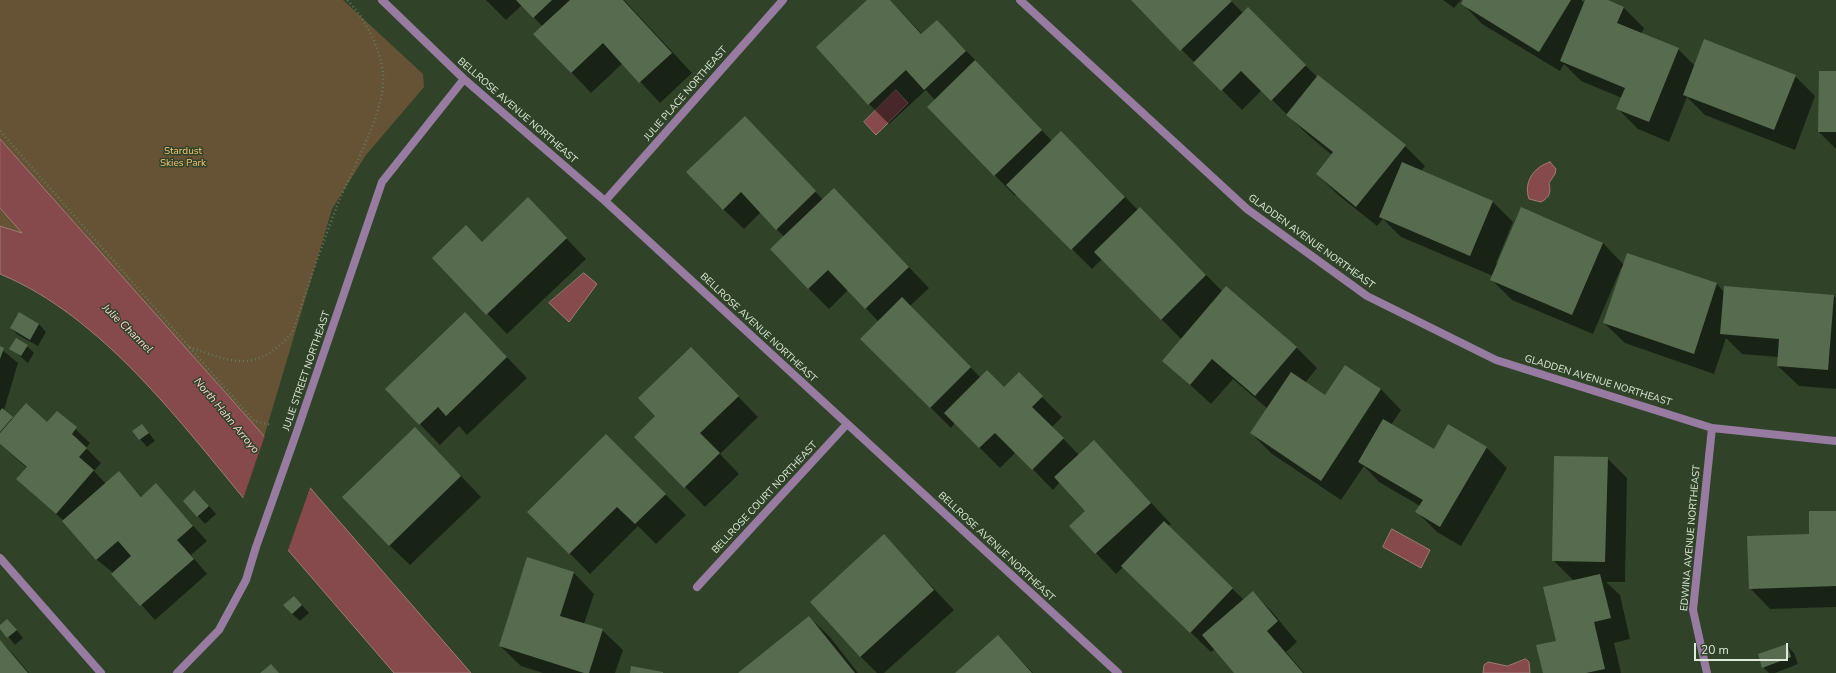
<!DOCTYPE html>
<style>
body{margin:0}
#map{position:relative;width:1836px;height:673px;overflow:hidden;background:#304329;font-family:"Nunito Sans",sans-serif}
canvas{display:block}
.scale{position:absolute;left:1694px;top:643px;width:94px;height:18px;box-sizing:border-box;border:2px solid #dfebda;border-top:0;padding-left:5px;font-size:12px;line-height:14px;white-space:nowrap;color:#dfebda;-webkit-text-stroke:3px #304329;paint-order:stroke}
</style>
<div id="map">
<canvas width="1836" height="673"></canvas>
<div class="scale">20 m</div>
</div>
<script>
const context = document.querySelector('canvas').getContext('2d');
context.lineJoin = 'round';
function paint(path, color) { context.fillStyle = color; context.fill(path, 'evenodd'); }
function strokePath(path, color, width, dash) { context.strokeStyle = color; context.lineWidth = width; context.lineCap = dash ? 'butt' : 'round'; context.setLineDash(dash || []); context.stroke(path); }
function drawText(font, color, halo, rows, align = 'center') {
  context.font = font + ' "Nunito Sans",sans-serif'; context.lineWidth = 3; context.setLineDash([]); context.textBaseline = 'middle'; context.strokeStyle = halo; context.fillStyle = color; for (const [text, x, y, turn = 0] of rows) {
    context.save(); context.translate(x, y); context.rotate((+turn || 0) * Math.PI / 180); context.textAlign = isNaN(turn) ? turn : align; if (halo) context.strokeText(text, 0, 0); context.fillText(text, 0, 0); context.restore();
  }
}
paint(new Path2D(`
 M 0,0 L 343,0 L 423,74 L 424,87 L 366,155 L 332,209 L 264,437 L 205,371 L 23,234 L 0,226 Z`), '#665234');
const water = new Path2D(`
 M 896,90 L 908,103 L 876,135 L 864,122 Z
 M 0,139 L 312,490 L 471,673 L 394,673 C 346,617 298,562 250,506 C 181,423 102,316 0,274 L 0,226 L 22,233 L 0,208 Z
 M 1550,162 L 1556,169 L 1555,174 L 1549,183 C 1551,193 1550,197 1541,202 L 1529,199 C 1523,182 1534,167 1550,162 Z
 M 584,273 L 597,284 L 569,322 L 549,303 Z
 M 1392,529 L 1430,550 L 1421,568 L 1383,547 Z
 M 1526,659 L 1529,662 L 1530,673 L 1483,673 L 1484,665 L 1488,662 L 1507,666 Z`);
paint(water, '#86494c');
strokePath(water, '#a17a77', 1);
paint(new Path2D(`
 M 265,435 L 311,485 L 287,553 L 243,499 Z`), '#304329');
paint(new Path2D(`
 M 486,0 L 624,0 L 692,73 L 660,103 L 623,63 L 591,93 L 571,72 L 543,27 L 522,5 L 506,20 Z
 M 869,0 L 890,0 L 922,34 L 957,41 L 1052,141 L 1081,152 L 1138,210 L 1160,228 L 1223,292 L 1226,288 L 1297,348 L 1317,368 L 1305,383 L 1326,397 L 1346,366 L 1381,389 L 1401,410 L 1391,425 L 1434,450 L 1449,426 L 1487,448 L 1507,468 L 1461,546 L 1437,532 L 1417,512 L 1420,506 L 1379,482 L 1364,466 L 1341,500 L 1272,454 L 1251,433 L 1268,409 L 1233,379 L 1211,404 L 1164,361 L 1182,340 L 1102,259 L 1092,269 L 1017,194 L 1015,196 L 928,107 L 935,100 L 926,90 L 889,124 L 869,104 Z
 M 1132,0 L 1230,0 L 1243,13 L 1248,8 L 1317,77 L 1405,146 L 1425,166 L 1421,171 L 1493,202 L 1513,222 L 1496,263 L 1603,243 L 1624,265 L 1717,284 L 1724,292 L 1834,296 L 1836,298 L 1836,389 L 1799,386 L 1778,366 L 1779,357 L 1742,354 L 1726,338 L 1714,374 L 1625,343 L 1604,323 L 1623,269 L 1621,268 L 1593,334 L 1512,300 L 1491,279 L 1493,276 L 1401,237 L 1383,219 L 1377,226 L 1337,194 L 1317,174 L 1332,155 L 1308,135 L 1262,90 L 1242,110 Z
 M 1443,0 L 1461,0 L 1454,8 Z
 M 1464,0 L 1581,0 L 1584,3 L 1586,0 L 1605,0 L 1623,7 L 1644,28 L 1641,34 L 1678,49 L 1695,66 L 1795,76 L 1815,96 L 1795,150 L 1705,115 L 1687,97 L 1669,142 L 1638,129 L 1617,108 L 1622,98 L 1581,81 L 1564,64 L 1560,71 L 1482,24 L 1462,3 Z
 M 1836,72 L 1836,149 L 1819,132 Z
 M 765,138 L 823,200 L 834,189 L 929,288 L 910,306 L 981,378 L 1004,388 L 1019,374 L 1062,417 L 1052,427 L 1079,455 L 1094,442 L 1171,524 L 1168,526 L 1244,600 L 1253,592 L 1273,613 L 1297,642 L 1286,652 L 1304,673 L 1235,673 L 1215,649 L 1211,652 L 1123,567 L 1116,574 L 1096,553 L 1070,526 L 1086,511 L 1060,482 L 1053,490 L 1016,452 L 1000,468 L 955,423 L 951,428 L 862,339 L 879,322 L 848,290 L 829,309 L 808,288 L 784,237 L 761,212 L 744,229 L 723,209 Z
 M 548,219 L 586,259 L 507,334 L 434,258 Z
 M 39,324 L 46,332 L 38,346 L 18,335 L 11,328 Z
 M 485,334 L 527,378 L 467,435 L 459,426 L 440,445 L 386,389 Z
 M 27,346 L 34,353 L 28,363 L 10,348 Z
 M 0,348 L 18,363 L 4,410 L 13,419 L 47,423 L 57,412 L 90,443 L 86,448 L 101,463 L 94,471 L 106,484 L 119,472 L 142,497 L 156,485 L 207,541 L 191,555 L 207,574 L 155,620 L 112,572 L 96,559 L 64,521 L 32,493 L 27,468 L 0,444 Z
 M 691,348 L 758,417 L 720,454 L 739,474 L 705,507 L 636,437 L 657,416 Z
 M 149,433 L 155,441 L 147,447 L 140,439 Z
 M 606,435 L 686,515 L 656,544 L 638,526 L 590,574 L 529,512 Z
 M 435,449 L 481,497 L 410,565 L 389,545 Z
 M 1607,458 L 1627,478 L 1625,582 L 1606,582 L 1620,595 L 1630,639 L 1614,643 L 1621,673 L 1544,673 L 1557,642 L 1574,581 L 1553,560 Z
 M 202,498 L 216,514 L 205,524 L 184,501 Z
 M 1836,512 L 1836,607 L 1770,609 L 1750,588 Z
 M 884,536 L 954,610 L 884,673 L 877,673 L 860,656 Z
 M 574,573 L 594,594 L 584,624 L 602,630 L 623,650 L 615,673 L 543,673 L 521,666 L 500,646 Z
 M 301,604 L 309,613 L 300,621 L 292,614 Z
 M 809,617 L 830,637 L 858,673 L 739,673 Z
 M 0,626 L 14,627 L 23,638 L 15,645 Z
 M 998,636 L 1033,673 L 956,673 Z
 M 0,641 L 13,654 L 29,673 L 0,673 Z
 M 1786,645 L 1794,653 L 1798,664 L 1775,673 L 1769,673 L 1763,667 Z`), '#0007');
paint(new Path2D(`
 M 516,0 L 552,0 L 533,18 Z
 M 570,0 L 623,0 L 672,53 L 639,83 L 603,43 L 571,73 L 533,34 Z
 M 867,0 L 890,0 L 921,34 L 937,20 L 966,51 L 924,90 L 906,70 L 868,105 L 816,47 Z
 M 1131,0 L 1230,0 L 1232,1 L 1180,51 Z
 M 1463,0 L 1571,0 L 1539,52 L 1461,4 Z
 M 1585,0 L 1608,0 L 1624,7 L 1617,23 L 1679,48 L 1649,122 L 1616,109 L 1625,88 L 1560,61 Z
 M 1248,7 L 1306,65 L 1271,101 L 1241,71 L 1221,91 L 1193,63 Z
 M 1704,39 L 1796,75 L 1774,130 L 1683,95 Z
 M 975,60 L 1042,130 L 994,176 L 927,107 Z
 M 1819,71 L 1836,71 L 1836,132 L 1818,132 Z
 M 1318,75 L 1406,145 L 1356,207 L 1316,174 L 1333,152 L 1286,115 Z
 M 745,116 L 816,191 L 776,230 L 741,192 L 723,210 L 686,172 Z
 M 1061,131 L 1125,197 L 1071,250 L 1006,185 Z
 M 1402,162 L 1493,201 L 1470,256 L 1379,217 Z
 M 834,188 L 909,267 L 865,309 L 828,270 L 808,289 L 770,249 Z
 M 528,197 L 567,238 L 486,315 L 432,258 L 466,225 L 482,242 Z
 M 1140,207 L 1206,275 L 1161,320 L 1094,252 Z
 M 1521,207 L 1603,243 L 1572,315 L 1490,280 Z
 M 1627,253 L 1717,283 L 1694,354 L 1603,323 Z
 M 1226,286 L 1297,347 L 1255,396 L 1212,359 L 1190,385 L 1162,361 Z
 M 1724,286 L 1834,295 L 1828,370 L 1777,366 L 1779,339 L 1720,334 Z
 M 902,297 L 971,367 L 930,408 L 860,339 Z
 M 19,312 L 39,324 L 30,340 L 10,328 Z
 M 465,312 L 507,357 L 446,416 L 438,407 L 419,425 L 385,389 Z
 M 16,338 L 28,345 L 21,356 L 9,349 Z
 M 0,346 L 4,348 L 0,359 Z
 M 691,347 L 739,396 L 700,433 L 720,453 L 684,488 L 634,437 L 655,416 L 638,398 Z
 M 1345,365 L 1381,389 L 1321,481 L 1250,433 L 1291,372 L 1325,395 Z
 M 987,370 L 1004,387 L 1019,372 L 1043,396 L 1032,407 L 1064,438 L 1032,470 L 995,433 L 979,448 L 944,413 Z
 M 26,403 L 47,422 L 57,411 L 77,427 L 72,434 L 87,448 L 79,457 L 94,470 L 56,514 L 16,479 L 27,467 L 0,444 L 0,433 Z
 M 2,408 L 13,417 L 0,432 L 0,411 Z
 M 1383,419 L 1434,449 L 1448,424 L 1487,447 L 1440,527 L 1415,512 L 1423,500 L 1358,462 Z
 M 142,424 L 149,433 L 139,440 L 132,431 Z
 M 415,427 L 461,476 L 389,546 L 342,497 Z
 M 606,434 L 666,494 L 635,524 L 617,507 L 569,554 L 527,512 Z
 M 1094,440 L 1151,503 L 1095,554 L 1069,526 L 1085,511 L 1054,477 Z
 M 1554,456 L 1608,457 L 1605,562 L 1552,561 Z
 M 119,471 L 141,497 L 156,483 L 193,526 L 177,540 L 194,559 L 140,606 L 111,574 L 131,556 L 118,541 L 96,560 L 62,521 Z
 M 194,490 L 209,506 L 197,517 L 183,501 Z
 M 1809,511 L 1836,511 L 1836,586 L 1749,589 L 1747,536 L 1809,534 Z
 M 1164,521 L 1233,588 L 1190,633 L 1121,566 Z
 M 884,534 L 934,590 L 860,657 L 810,602 Z
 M 527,557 L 574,572 L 560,616 L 603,629 L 589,673 L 584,673 L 499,646 Z
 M 1600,574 L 1611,618 L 1594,622 L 1605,669 L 1586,673 L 1543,673 L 1536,645 L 1556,641 L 1543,587 Z
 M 1253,591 L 1278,621 L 1267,631 L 1303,673 L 1234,673 L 1202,635 Z
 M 294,596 L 302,605 L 292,614 L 283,605 Z
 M 809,616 L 855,673 L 738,673 Z
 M 7,619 L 17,630 L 7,638 L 0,629 L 0,625 Z
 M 998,635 L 1032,673 L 955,673 Z
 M 0,640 L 28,673 L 0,673 Z
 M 1787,644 L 1791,657 L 1762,668 L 1758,654 Z
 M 271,664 L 279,673 L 260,673 Z
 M 631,666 L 663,672 L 663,673 L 630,673 Z`), '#576c4f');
strokePath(new Path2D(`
 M 0,131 L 254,421 L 272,425
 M 189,347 C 234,363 256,373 292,333 C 307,289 322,244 339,201 C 353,168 386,110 383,75 C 382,51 364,16 347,0`), '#66775f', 2.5, [1, 3]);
strokePath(new Path2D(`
 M 382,0 L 464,79 L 605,201 L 1118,673
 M 1020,0 L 1247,209 L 1367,296 L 1496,360 L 1712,428 L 1836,441
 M 605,201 L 783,0
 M 0,558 L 101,673
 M 697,587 L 847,424
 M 177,673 L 219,630 L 246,580 L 256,547 L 295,437 L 382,182 L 464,79
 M 1707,673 L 1693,610 L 1712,428`), '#977ba1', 8);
drawText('10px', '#dfebda', '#304329', [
 ["JULIE PLACE NORTHEAST",686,94,-49],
 ["BELLROSE AVENUE NORTHEAST",517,111,41],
 ["GLADDEN AVENUE NORTHEAST",1311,242,36],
 ["BELLROSE AVENUE NORTHEAST",758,328,43],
 ["JULIE STREET NORTHEAST",307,371,-71],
 ["GLADDEN AVENUE NORTHEAST",1598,381,17],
 ["BELLROSE COURT NORTHEAST",765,498,-47],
 ["EDWINA AVENUE NORTHEAST",1691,538,-85],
 ["BELLROSE AVENUE NORTHEAST",996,547,43]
]);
drawText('10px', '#f9c677', '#304329', [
 ["Stardust",183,152],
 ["Skies Park",183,164]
]);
drawText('italic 11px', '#fbd2d3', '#304329', [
 ["Julie Channel",127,329,44],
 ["North Hahn Arroyo",226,416,50]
]);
</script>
